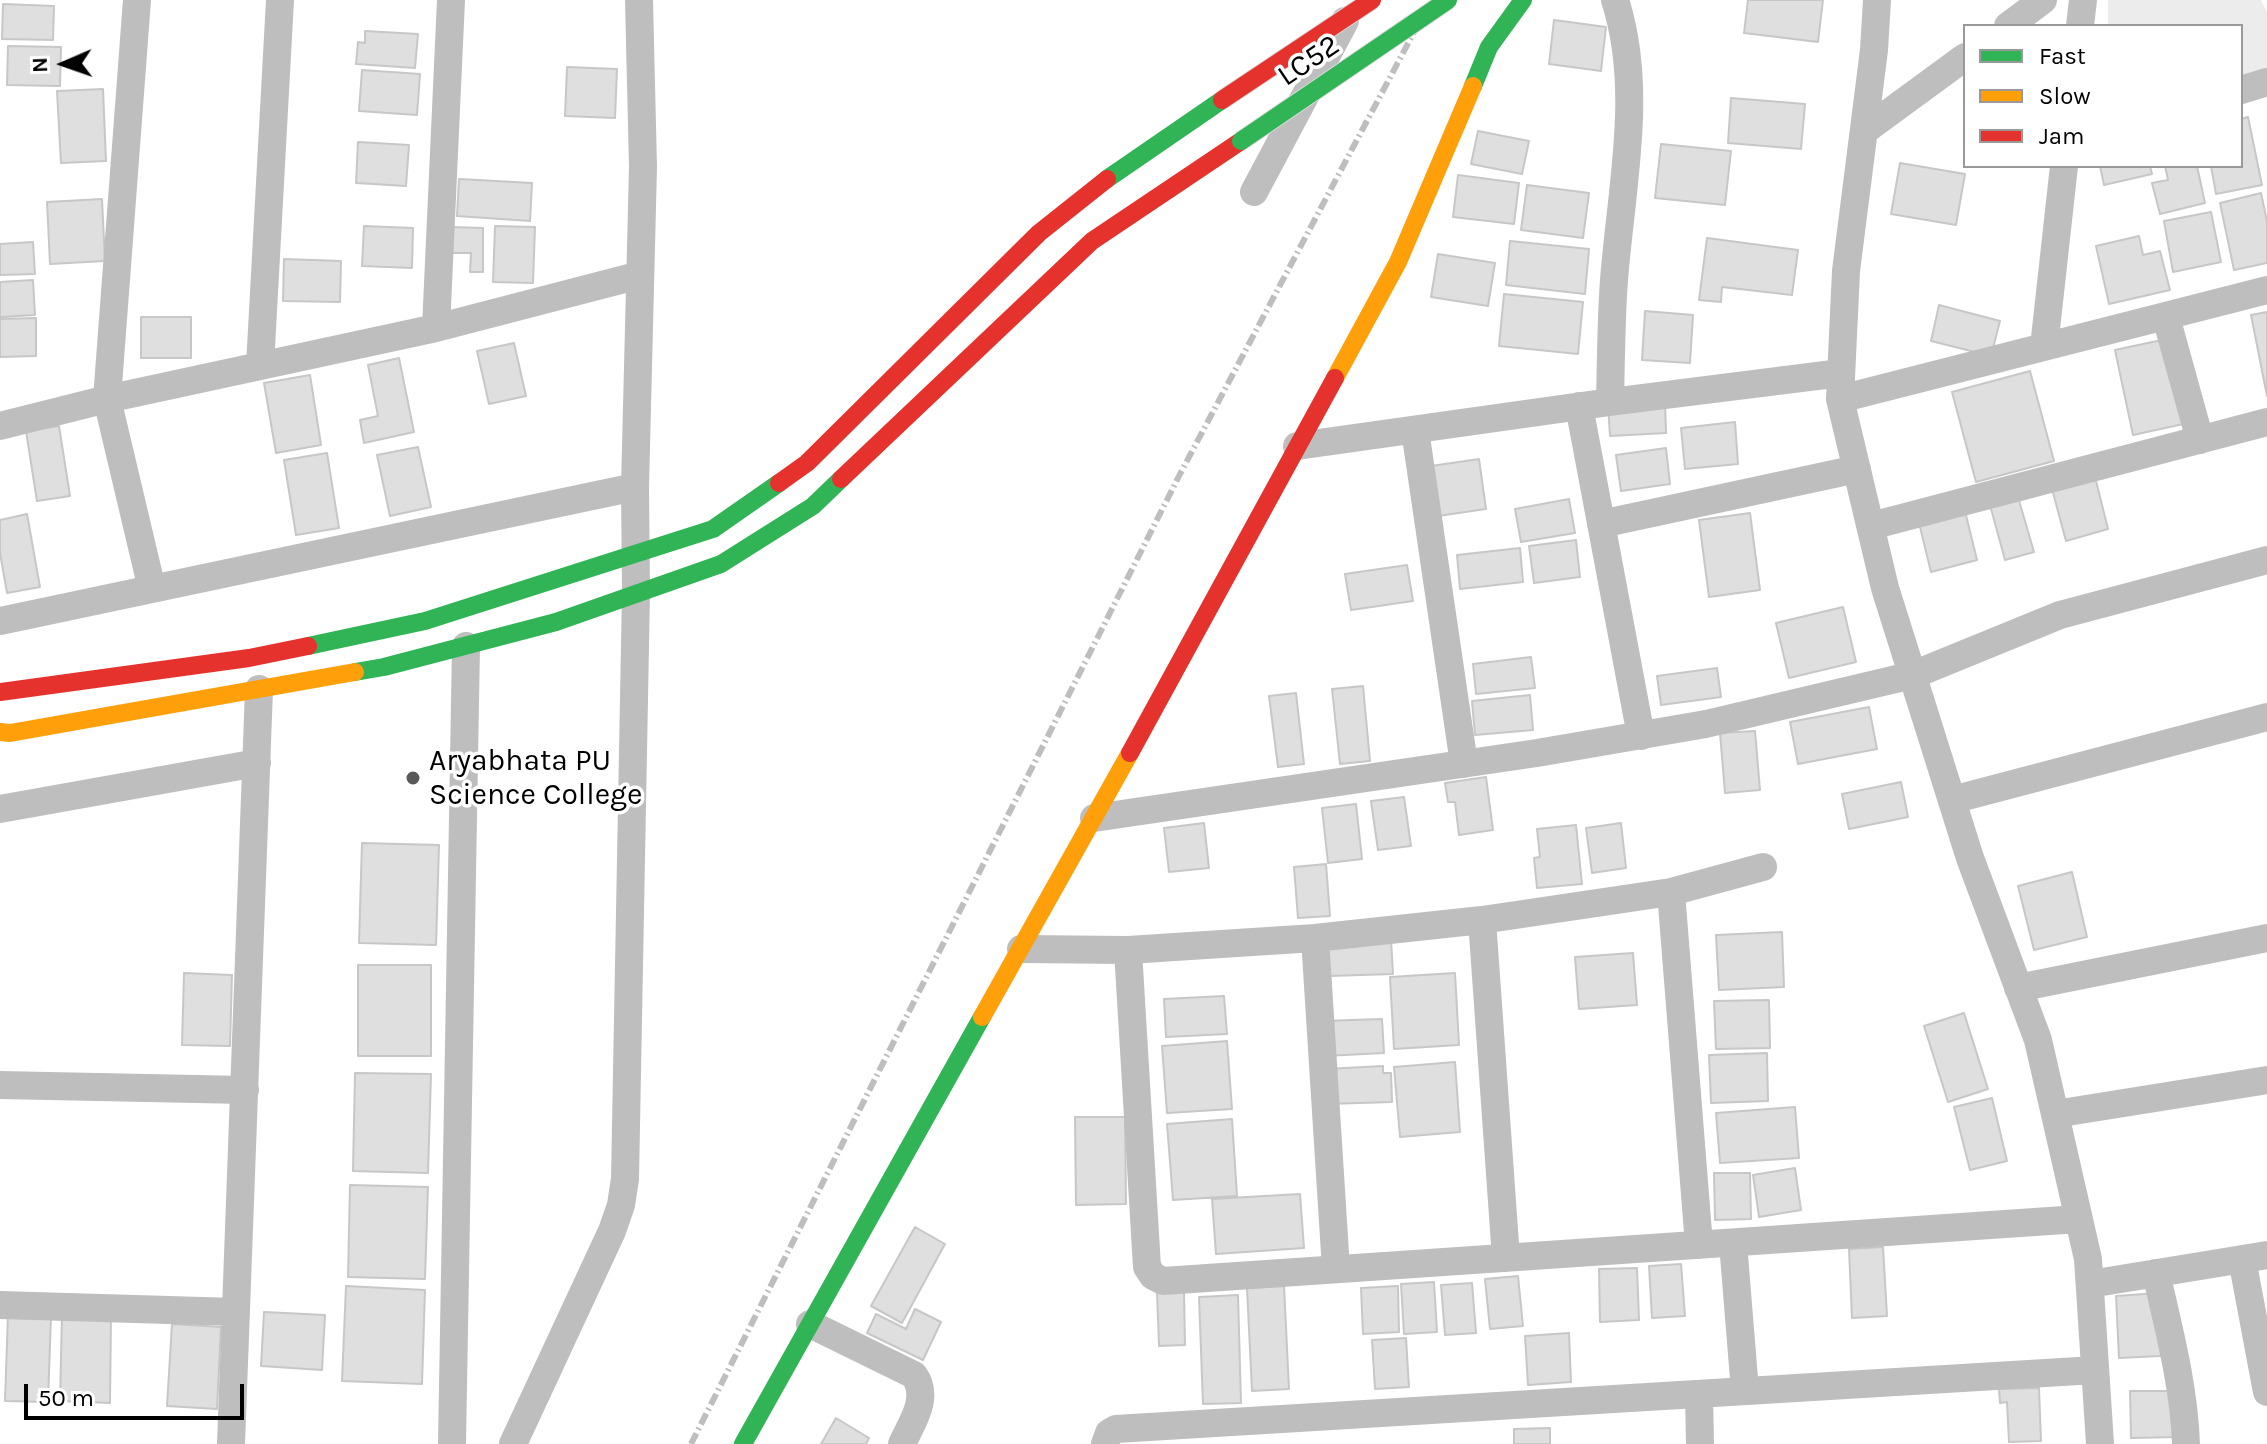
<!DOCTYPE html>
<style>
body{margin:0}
#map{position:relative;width:2267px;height:1444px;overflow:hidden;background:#fff;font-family:Karla,sans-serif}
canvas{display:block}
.legend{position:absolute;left:1963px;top:24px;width:280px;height:144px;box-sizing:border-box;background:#fff;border:2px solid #999;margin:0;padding:10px 14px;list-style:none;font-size:24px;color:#000}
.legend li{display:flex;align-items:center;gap:16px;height:40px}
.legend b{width:40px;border:2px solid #999}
.north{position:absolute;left:24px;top:24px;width:80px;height:80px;-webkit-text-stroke:6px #fff;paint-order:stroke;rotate:268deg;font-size:22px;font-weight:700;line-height:32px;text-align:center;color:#000}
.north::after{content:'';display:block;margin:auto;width:28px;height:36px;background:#000;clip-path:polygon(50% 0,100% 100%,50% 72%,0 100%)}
.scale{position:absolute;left:24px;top:1384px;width:220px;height:36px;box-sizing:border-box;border:4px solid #000;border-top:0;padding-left:10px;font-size:24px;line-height:28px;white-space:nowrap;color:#000;-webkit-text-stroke:6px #fff;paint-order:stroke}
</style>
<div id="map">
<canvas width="2267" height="1444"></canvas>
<ul class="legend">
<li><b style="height:10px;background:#30b455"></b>Fast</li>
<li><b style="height:10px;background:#ff9f0a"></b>Slow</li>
<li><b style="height:10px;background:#e5322d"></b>Jam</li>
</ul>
<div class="north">N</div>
<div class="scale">50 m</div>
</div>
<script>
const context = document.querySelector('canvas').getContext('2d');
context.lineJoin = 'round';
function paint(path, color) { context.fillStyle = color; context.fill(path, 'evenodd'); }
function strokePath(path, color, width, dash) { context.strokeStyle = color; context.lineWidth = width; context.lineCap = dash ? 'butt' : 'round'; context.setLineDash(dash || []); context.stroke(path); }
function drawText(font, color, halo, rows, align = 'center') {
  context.font = font + ' Karla,sans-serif'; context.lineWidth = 7; context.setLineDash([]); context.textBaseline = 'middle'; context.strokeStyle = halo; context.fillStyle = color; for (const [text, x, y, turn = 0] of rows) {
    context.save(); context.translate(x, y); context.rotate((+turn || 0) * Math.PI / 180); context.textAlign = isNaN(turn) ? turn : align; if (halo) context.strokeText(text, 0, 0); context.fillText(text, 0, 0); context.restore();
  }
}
paint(new Path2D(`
 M 2108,0 L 2261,0 L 2267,12 L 2267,73 L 2241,80 L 2241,26 L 2108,26 Z`), '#ececec');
const building = new Path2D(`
 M 1748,0 L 1823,0 L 1818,42 L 1744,33 Z
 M 3,4 L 54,6 L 53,40 L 2,39 Z
 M 1554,20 L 1606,27 L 1601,71 L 1549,64 Z
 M 365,31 L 418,34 L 415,68 L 356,64 L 358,42 L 365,43 Z
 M 8,46 L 61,47 L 60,86 L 7,85 Z
 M 567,67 L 617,69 L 615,118 L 565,116 Z
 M 362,70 L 420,74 L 417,115 L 359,111 Z
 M 103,89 L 106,161 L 61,163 L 57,91 Z
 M 1731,98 L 1805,104 L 1801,149 L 1728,143 Z
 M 2248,117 L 2262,185 L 2216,194 L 2211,166 L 2241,166 L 2241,119 Z
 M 1478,131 L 1529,141 L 1522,174 L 1471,164 Z
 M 358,142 L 409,145 L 406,186 L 356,183 Z
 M 1661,144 L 1731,151 L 1725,205 L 1655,198 Z
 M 1900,163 L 1965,174 L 1956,225 L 1891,214 Z
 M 2100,166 L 2150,166 L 2152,174 L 2104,185 Z
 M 2165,166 L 2197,166 L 2205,203 L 2160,214 L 2152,183 L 2168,180 Z
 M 1458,175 L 1519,183 L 1514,224 L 1453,217 Z
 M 459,179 L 532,183 L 530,221 L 457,216 Z
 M 1527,185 L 1589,193 L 1583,238 L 1521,230 Z
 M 2261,193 L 2267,221 L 2267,263 L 2234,270 L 2220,203 Z
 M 102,199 L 105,261 L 50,264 L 47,202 Z
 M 2211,212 L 2221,262 L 2173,272 L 2164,221 Z
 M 364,226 L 413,228 L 412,268 L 362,266 Z
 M 495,226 L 535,227 L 533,283 L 493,282 Z
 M 451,227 L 483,228 L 483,272 L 470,272 L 471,253 L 450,253 Z
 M 2139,236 L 2143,255 L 2160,251 L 2170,290 L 2109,304 L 2096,246 Z
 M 1707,238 L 1798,250 L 1792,295 L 1722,287 L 1721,302 L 1699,300 Z
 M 1510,241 L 1589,249 L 1585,294 L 1506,285 Z
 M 33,242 L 35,274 L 0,275 L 0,244 Z
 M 1438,254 L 1495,263 L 1488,306 L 1431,297 Z
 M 284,259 L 341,261 L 340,302 L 283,301 Z
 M 33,280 L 35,315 L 0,317 L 0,282 Z
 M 1504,294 L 1583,302 L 1578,354 L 1499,346 Z
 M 1939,305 L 2000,321 L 1991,356 L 1931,341 Z
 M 1645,311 L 1693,315 L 1690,363 L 1642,360 Z
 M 2267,312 L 2267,396 L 2251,315 Z
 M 141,317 L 191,317 L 191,358 L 141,358 Z
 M 36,318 L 36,356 L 0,357 L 0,319 Z
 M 2171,338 L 2188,423 L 2133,435 L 2115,350 Z
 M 514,343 L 526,396 L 489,404 L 477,351 Z
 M 399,358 L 414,432 L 364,443 L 360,420 L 378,416 L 368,365 Z
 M 2030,371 L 2054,461 L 1976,482 L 1952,392 Z
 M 310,375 L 321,445 L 276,453 L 264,383 Z
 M 1665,402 L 1666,433 L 1610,436 L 1608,404 Z
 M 1735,422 L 1738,464 L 1685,469 L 1681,428 Z
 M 59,426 L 70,496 L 37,501 L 26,431 Z
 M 418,447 L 431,507 L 390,516 L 377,455 Z
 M 1666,448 L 1670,484 L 1621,491 L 1616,455 Z
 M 327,453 L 339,528 L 296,535 L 284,460 Z
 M 1479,459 L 1486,509 L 1438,516 L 1431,466 Z
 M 2095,477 L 2108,529 L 2066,541 L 2052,489 Z
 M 2018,497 L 2034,552 L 2005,560 L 1990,505 Z
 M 1569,499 L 1575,533 L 1521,542 L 1515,509 Z
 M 1965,511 L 1977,560 L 1931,572 L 1919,523 Z
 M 1750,513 L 1760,590 L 1709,597 L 1699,520 Z
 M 27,514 L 40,587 L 7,593 L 0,553 L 0,520 Z
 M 1576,540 L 1580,577 L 1534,583 L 1529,546 Z
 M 1520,548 L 1523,582 L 1460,589 L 1457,555 Z
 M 1407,565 L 1413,601 L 1351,610 L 1345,574 Z
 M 1843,607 L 1856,662 L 1789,678 L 1776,623 Z
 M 1531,657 L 1535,688 L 1476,694 L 1473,664 Z
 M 1717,668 L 1721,697 L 1661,705 L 1657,676 Z
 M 1363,686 L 1370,761 L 1340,764 L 1332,689 Z
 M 1296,693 L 1304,764 L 1278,767 L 1269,696 Z
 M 1530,695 L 1533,730 L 1475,735 L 1472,701 Z
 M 1869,707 L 1877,749 L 1798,764 L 1790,722 Z
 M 1755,731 L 1760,790 L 1725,793 L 1720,733 Z
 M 1486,777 L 1493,830 L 1459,835 L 1455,802 L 1448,802 L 1445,783 Z
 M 1901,782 L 1908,817 L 1849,829 L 1842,794 Z
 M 1404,797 L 1411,846 L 1378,850 L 1371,801 Z
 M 1356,804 L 1362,859 L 1328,863 L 1322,808 Z
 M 1204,823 L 1209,868 L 1169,872 L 1164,828 Z
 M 1621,823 L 1626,868 L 1592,873 L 1586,828 Z
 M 1576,825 L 1582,884 L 1537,888 L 1534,858 L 1540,857 L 1537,829 Z
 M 362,843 L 439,845 L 436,945 L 359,943 Z
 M 1326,864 L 1330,916 L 1298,918 L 1294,867 Z
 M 2072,872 L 2087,937 L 2034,950 L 2018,886 Z
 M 1782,932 L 1784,987 L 1719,990 L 1716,935 Z
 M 1391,939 L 1393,974 L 1329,976 L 1327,942 Z
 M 1633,953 L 1637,1005 L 1579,1009 L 1575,957 Z
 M 358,965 L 431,965 L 431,1056 L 358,1056 Z
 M 184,973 L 232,975 L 230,1046 L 182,1045 Z
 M 1455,973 L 1459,1045 L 1394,1049 L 1390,977 Z
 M 1224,996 L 1227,1034 L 1166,1037 L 1164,999 Z
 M 1769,1000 L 1770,1048 L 1716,1049 L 1714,1001 Z
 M 1964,1013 L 1988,1089 L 1948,1102 L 1924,1026 Z
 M 1382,1019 L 1384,1053 L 1325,1056 L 1323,1021 Z
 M 1227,1041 L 1232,1109 L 1167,1113 L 1162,1046 Z
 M 1767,1053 L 1768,1101 L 1711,1103 L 1709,1055 Z
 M 1455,1062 L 1460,1132 L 1400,1137 L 1394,1067 Z
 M 1383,1066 L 1383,1073 L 1391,1073 L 1392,1102 L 1327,1104 L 1326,1069 Z
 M 355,1073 L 431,1074 L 428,1173 L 353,1171 Z
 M 1992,1098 L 2007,1161 L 1970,1170 L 1954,1107 Z
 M 1795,1107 L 1799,1158 L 1720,1163 L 1716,1113 Z
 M 1075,1117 L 1125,1117 L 1126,1204 L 1076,1205 Z
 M 1232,1119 L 1237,1196 L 1173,1200 L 1167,1124 Z
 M 1795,1168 L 1801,1210 L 1759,1217 L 1753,1175 Z
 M 1714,1173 L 1750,1173 L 1751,1219 L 1715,1220 Z
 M 350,1185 L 428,1187 L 425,1279 L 348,1277 Z
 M 1300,1194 L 1304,1248 L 1216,1254 L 1212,1199 Z
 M 915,1227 L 945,1244 L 902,1323 L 871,1306 Z
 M 1883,1247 L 1887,1316 L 1852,1318 L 1849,1249 Z
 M 1681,1264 L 1685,1316 L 1652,1318 L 1649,1266 Z
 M 1637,1268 L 1639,1320 L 1600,1322 L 1599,1269 Z
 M 1518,1276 L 1523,1326 L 1490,1329 L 1485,1279 Z
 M 1434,1282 L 1437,1332 L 1404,1334 L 1401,1284 Z
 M 1472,1283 L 1476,1333 L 1445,1335 L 1441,1285 Z
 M 346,1286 L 425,1290 L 422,1384 L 342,1381 Z
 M 1284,1286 L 1289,1389 L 1252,1391 L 1247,1288 Z
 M 1398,1286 L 1399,1332 L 1363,1334 L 1361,1288 Z
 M 1157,1292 L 1184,1292 L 1185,1345 L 1159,1346 Z
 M 2159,1293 L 2161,1356 L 2119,1358 L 2116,1296 Z
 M 1238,1295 L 1241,1403 L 1203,1404 L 1199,1297 Z
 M 915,1309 L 941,1322 L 923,1360 L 867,1333 L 876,1314 L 906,1329 Z
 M 264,1312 L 325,1315 L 322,1370 L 261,1366 Z
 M 8,1314 L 51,1316 L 48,1402 L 5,1401 Z
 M 62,1314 L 111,1316 L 110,1403 L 60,1401 Z
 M 172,1324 L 221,1327 L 217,1409 L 167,1406 Z
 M 1569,1333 L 1571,1382 L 1528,1385 L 1525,1336 Z
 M 1406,1338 L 1409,1387 L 1375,1389 L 1372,1340 Z
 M 2039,1388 L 2041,1441 L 2009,1442 L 2007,1402 L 2000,1403 L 1999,1389 Z
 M 2130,1391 L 2176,1391 L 2177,1437 L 2131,1438 Z
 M 836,1418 L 869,1438 L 866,1444 L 821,1444 Z
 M 1550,1428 L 1550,1444 L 1514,1444 L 1514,1429 Z`);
paint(building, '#dfdfdf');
strokePath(building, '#c7c7c7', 2);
strokePath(new Path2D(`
 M 137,0 L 107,399 L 152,589
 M 1877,0 L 1874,50 L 1846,271 L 1840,399 L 1885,588 L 1970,858 L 2038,1040 L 2088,1259 L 2100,1444
 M 2008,26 L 2043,0
 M 2080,26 L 2083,0
 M 2241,90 L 2267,82
 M 1864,131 L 1965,57
 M 1254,192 L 1345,21
 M 2166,317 L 2200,440
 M 436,328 L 451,0
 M 2044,347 L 2064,166
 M 260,366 L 280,0
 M 1840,399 L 2267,290
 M 1610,402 C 1611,361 1611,320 1614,280 C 1621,188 1644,90 1615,0
 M 1579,406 L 1641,736
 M 0,426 L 107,399 L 436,328 L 640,275
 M 1415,430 L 1464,764
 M 1297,446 L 1610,402 L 1841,373
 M 1601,524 L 1857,469
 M 1871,526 L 2267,422
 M 0,621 L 635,487
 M 1952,800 L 2267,717
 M 0,809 L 257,763
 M 1094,818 L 1537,753 L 1706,724 L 1913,675 L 2060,615 L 2267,560
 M 1671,892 L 1699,1245
 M 1482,920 L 1506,1258
 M 1315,938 L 1336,1269
 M 1021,949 L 1128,950 L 1315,938 L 1482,920 L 1671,892 L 1763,867
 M 1128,950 L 1147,1267 L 1153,1276 L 1163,1281 L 2079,1219
 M 2018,988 L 2267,938
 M 0,1085 L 245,1090
 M 2055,1114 L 2267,1080
 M 1733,1243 L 1745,1391
 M 2242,1259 L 2267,1392
 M 2156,1273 C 2169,1330 2184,1386 2186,1444
 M 2090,1284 L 2267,1255
 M 0,1305 L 236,1312
 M 810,1324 L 914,1375 C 930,1398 912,1422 902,1444
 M 1699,1394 L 1700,1444
 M 231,1444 L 259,689
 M 452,1444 L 466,646
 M 513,1444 L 612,1231 L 621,1205 L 625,1179 L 636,592 L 635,487 L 643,167 L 639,0
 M 1105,1444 L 1109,1433 L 1116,1429 L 2095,1370`), '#bebebe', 28);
strokePath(new Path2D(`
 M 1473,86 L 1489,47 L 1523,0
 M 1107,179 L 1222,100
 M 308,646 L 425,621 L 713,529 L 779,483
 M 355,672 L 384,667 L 556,622 L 721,564 L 813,506 L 841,479
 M 743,1444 L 982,1017`), '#30b455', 18);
strokePath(new Path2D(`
 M 1335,378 L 1398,262 L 1473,86
 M 0,732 L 10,733 L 355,672
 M 982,1017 L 1130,753`), '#ff9f0a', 18);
strokePath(new Path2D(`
 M 841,479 L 1092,241 L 1241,141
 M 779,483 L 807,463 L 1039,233 L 1107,179
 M 0,692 L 249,658 L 308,646
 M 1130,753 L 1335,378`), '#e5322d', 18);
strokePath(new Path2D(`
 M 691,1444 L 1179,476 L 1431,0`), '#bebebe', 6, [12, 4, 2, 4]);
const fastBridge = new Path2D(`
 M 1241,141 L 1448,0`);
const jamBridge = new Path2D(`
 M 1222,100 L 1372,0`);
strokePath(fastBridge, '#dbdbdb', 20, []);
strokePath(jamBridge, '#dbdbdb', 20, []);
strokePath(fastBridge, '#30b455', 18);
strokePath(jamBridge, '#e5322d', 18);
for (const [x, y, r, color] of [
 [413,778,8,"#595959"]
]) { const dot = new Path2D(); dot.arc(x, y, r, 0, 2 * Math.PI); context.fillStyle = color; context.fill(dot); strokePath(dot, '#fff', 3); }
drawText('30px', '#000', '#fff', [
 ["LC52",1309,61,-34]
]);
drawText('30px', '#000', '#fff', [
 ["Aryabhata PU",429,761],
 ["Science College",429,795]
], 'left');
</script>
